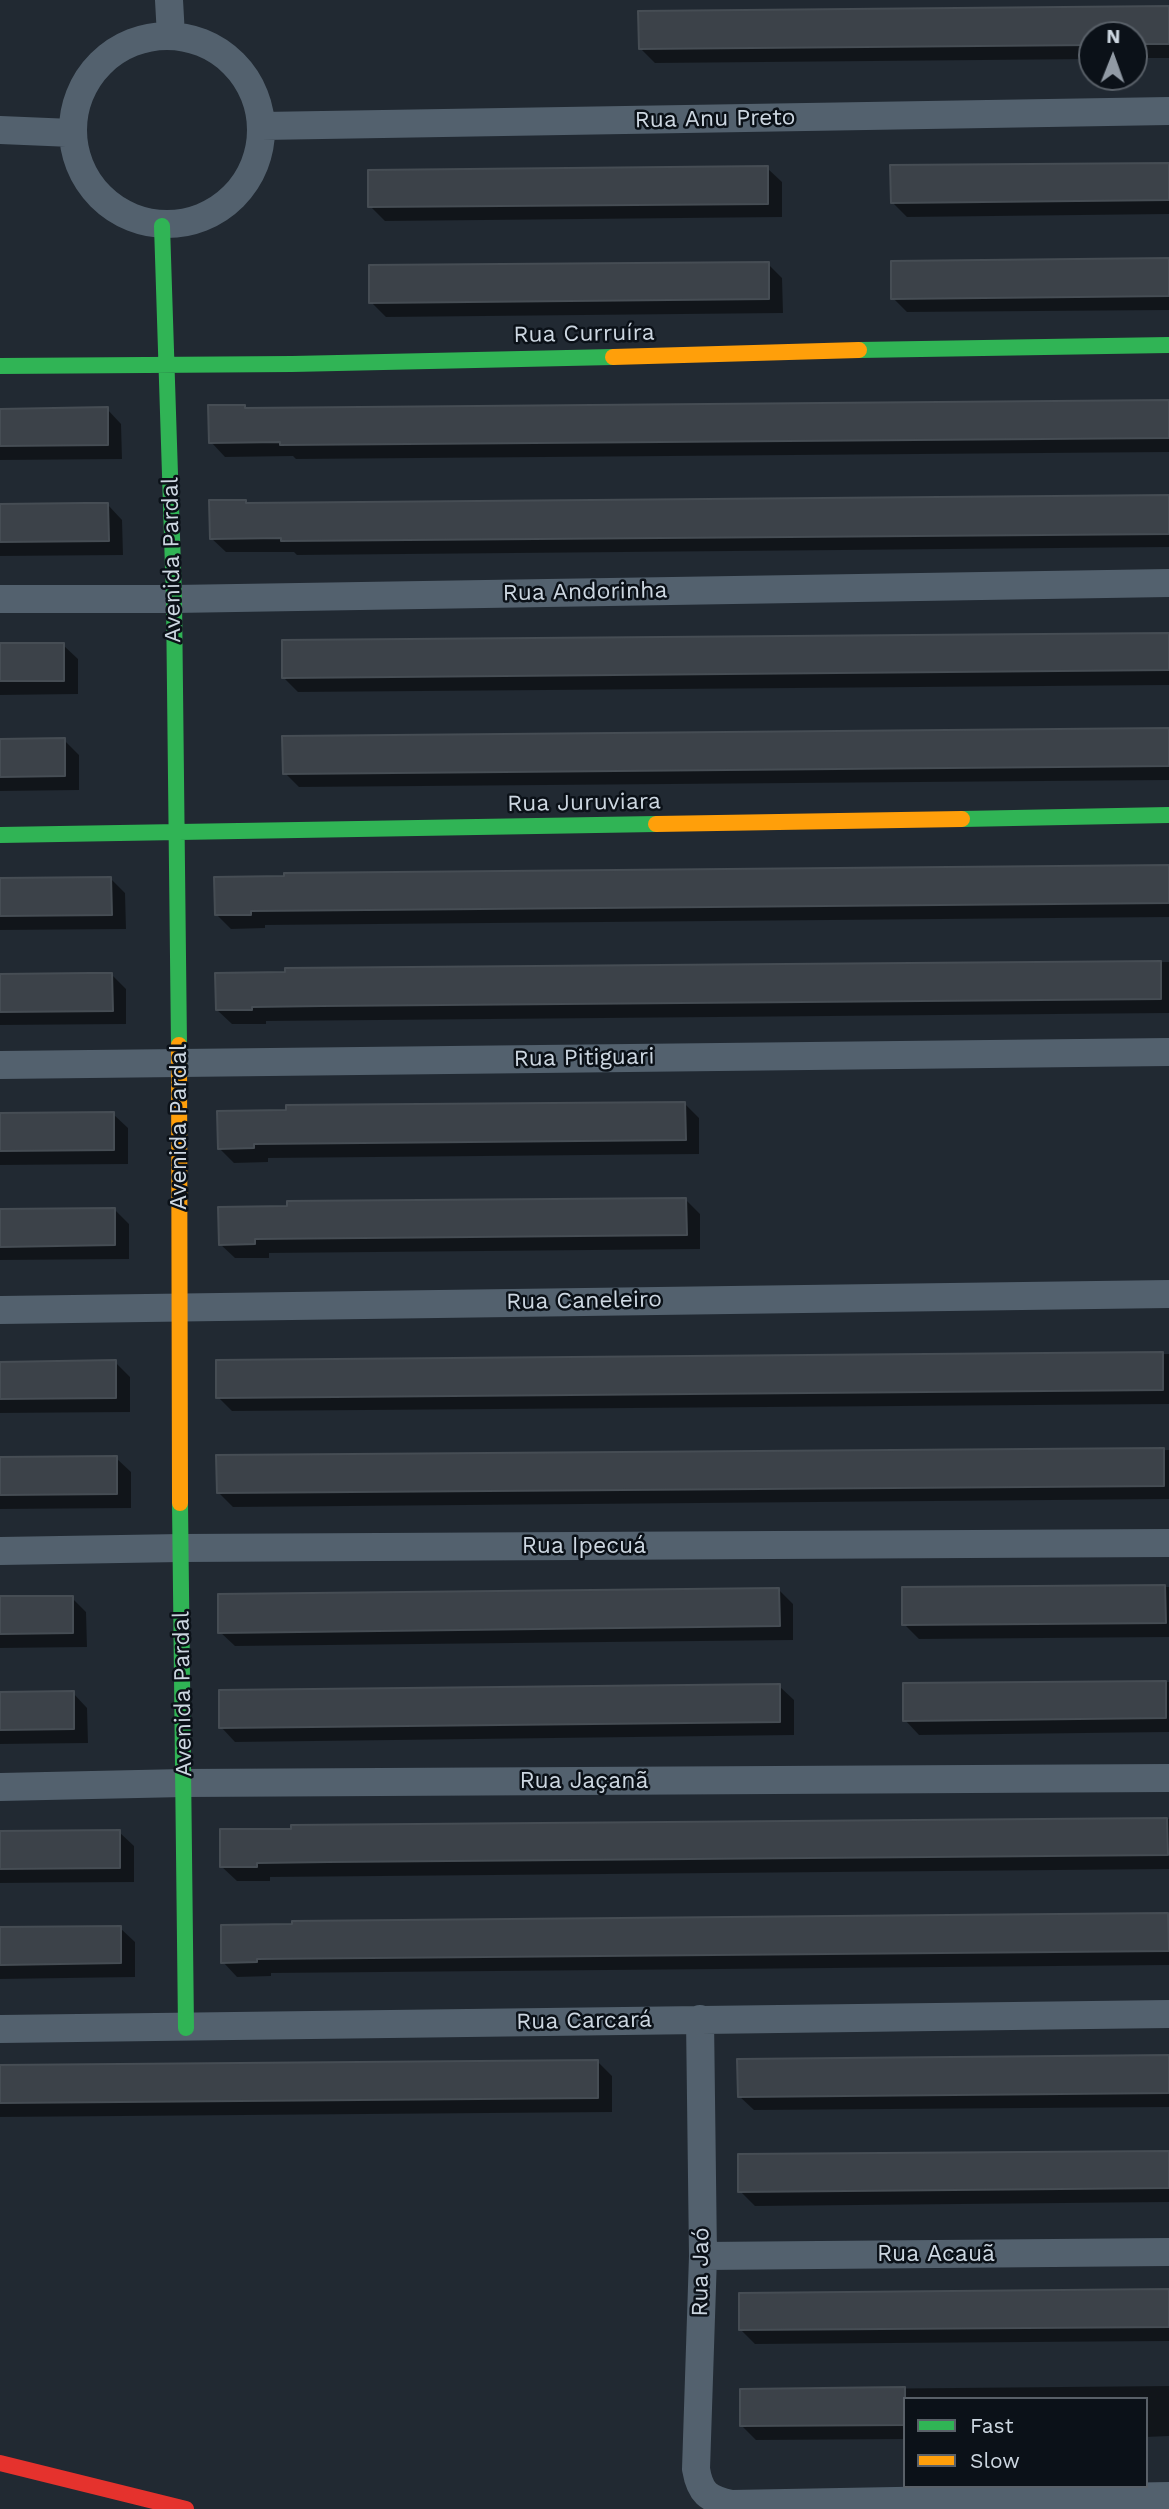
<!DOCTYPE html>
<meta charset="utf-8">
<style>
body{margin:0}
#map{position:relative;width:1169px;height:2509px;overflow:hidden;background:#212932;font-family:"Work Sans",sans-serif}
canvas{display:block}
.legend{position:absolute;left:903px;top:2397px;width:245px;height:91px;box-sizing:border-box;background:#0b1118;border:2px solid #596068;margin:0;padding:9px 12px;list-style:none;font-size:21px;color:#cdd7e1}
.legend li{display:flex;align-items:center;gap:14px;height:35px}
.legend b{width:35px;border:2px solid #596068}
.north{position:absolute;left:1078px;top:21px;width:70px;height:70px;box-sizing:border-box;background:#0b1118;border:2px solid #596068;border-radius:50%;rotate:1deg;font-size:19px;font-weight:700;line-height:28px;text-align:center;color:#cdd7e1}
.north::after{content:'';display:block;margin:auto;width:24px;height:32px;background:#919aa4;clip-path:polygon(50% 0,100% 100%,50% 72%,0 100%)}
</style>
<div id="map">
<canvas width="1169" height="2509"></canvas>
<ul class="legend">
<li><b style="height:9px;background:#30b455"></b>Fast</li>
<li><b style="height:9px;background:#ff9f0a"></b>Slow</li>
</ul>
<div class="north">N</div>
</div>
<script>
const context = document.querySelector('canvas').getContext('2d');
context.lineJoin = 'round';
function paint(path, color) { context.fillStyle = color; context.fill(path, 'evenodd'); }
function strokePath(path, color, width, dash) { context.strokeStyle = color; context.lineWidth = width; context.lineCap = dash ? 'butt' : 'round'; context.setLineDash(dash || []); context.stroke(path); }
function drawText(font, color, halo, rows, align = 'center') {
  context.font = font + ' "Work Sans",sans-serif'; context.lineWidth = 5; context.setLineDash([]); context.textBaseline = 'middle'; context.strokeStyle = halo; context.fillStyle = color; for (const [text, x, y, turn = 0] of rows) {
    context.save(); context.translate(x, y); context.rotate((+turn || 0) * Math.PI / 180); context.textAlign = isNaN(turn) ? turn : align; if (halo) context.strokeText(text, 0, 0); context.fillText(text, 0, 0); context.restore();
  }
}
paint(new Path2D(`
 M 1169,8 L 1169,58 L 1134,58 L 1134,35 L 1092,35 L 1092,59 L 655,63 L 640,48 Z
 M 1169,164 L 1169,214 L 907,217 L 892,202 Z
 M 767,168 L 782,182 L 782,217 L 385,221 L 370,206 Z
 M 1169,260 L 1169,310 L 907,312 L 893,298 Z
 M 768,264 L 782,278 L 783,313 L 386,317 L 371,302 Z
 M 1169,402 L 1169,452 L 296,459 L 293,456 L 225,457 L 211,442 L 245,406 L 248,410 Z
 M 107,409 L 121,424 L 122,459 L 0,460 L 0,410 Z
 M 1169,497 L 1169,547 L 297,555 L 294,552 L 226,552 L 211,538 L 245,502 L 249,505 Z
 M 108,505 L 122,520 L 123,555 L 0,556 L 0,506 Z
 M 1169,634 L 1169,685 L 298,692 L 284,678 Z
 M 0,645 L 63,645 L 78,659 L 78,694 L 0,695 Z
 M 1169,730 L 1169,780 L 299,787 L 285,773 Z
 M 64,740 L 79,755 L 79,790 L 0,791 L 0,741 Z
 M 1169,867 L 1169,917 L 265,925 L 265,928 L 231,929 L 216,914 L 216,879 Z
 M 111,879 L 125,893 L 126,929 L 0,930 L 0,880 Z
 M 1169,962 L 1169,1013 L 266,1021 L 266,1024 L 232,1024 L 217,1010 L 287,974 L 287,970 Z
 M 112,975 L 126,989 L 126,1024 L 0,1025 L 0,976 Z
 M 685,1104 L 699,1118 L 699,1154 L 268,1158 L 268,1162 L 234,1163 L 219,1148 L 219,1113 Z
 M 113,1114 L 128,1128 L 128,1164 L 0,1165 L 0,1115 Z
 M 685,1199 L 700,1214 L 700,1249 L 269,1253 L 269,1258 L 235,1258 L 220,1244 L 220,1208 Z
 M 114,1209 L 129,1224 L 129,1259 L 0,1260 L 0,1211 Z
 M 1169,1354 L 1169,1404 L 232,1411 L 218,1397 L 217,1361 Z
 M 115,1362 L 130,1377 L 130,1412 L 0,1413 L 0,1363 Z
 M 1169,1450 L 1169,1499 L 233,1507 L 218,1492 L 218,1457 Z
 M 116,1458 L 131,1472 L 131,1508 L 0,1509 L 0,1459 Z
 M 1169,1587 L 1169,1637 L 919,1639 L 904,1624 L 904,1589 Z
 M 779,1590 L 793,1604 L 793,1640 L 235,1646 L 220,1632 Z
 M 0,1598 L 72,1598 L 86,1612 L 87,1647 L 0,1648 Z
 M 1169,1682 L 1169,1732 L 919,1735 L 905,1720 L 905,1684 Z
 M 779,1686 L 794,1700 L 794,1735 L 235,1742 L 221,1727 Z
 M 73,1693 L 87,1708 L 88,1743 L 0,1744 L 0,1694 Z
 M 1169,1819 L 1169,1869 L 270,1877 L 270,1881 L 237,1881 L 222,1867 L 293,1830 L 293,1827 Z
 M 119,1832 L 134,1846 L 134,1882 L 0,1883 L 0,1833 Z
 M 1169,1915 L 1169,1965 L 271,1973 L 271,1976 L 237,1977 L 223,1962 L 294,1926 L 294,1923 Z
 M 120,1928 L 135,1942 L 135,1977 L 0,1979 L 0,1929 Z
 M 1169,2056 L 1169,2107 L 754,2110 L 739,2096 Z
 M 597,2061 L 612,2076 L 612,2112 L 0,2117 L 0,2067 Z
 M 1169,2152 L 1169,2202 L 755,2206 L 740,2191 Z
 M 1169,2291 L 1169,2341 L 755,2344 L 741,2330 Z
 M 1169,2386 L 1169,2436 L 1146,2437 L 1146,2399 L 905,2399 L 905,2439 L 756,2440 L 742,2426 L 741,2390 Z`), '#0007');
const building = new Path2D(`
 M 1169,6 L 1169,44 L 1134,44 L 1134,35 L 1092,35 L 1092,45 L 639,49 L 638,11 Z
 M 1169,163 L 1169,200 L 891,203 L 890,165 Z
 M 768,166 L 768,204 L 368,207 L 368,170 Z
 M 1169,258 L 1169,296 L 891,299 L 891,261 Z
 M 769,262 L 769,299 L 369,303 L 369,265 Z
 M 1169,400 L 1169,438 L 280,445 L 280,442 L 209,443 L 208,405 L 245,405 L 245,408 Z
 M 108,407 L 108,445 L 0,446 L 0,409 Z
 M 1169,495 L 1169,534 L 281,541 L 281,538 L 210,539 L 209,500 L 246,500 L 246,503 Z
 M 86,503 L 108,503 L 109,541 L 0,542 L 0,504 Z
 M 1169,633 L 1169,670 L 282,678 L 282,640 Z
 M 0,643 L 64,643 L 64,681 L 0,681 Z
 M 1169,728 L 1169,766 L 283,774 L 282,736 Z
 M 65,738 L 65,776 L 0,777 L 0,739 Z
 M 1169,865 L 1169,903 L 251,911 L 251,915 L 215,915 L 214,877 L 284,876 L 284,873 Z
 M 111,877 L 112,915 L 0,916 L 0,878 Z
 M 1161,961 L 1161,999 L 322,1006 L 252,1007 L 252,1010 L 216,1010 L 215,973 L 285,972 L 285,968 Z
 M 90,973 L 112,973 L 113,1011 L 0,1012 L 0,974 Z
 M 685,1102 L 686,1140 L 254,1144 L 254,1148 L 218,1149 L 217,1111 L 286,1110 L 286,1105 Z
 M 114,1112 L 114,1150 L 0,1151 L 0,1113 Z
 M 686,1198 L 687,1235 L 255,1239 L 255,1244 L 219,1245 L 218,1207 L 287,1206 L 287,1201 Z
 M 115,1208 L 115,1245 L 0,1247 L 0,1209 Z
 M 1163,1352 L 1163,1390 L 216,1398 L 216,1360 Z
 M 116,1360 L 116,1398 L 0,1399 L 0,1362 Z
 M 1164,1448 L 1164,1486 L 217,1493 L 216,1455 Z
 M 117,1456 L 117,1494 L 0,1495 L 0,1457 Z
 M 1165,1585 L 1166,1623 L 902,1625 L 902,1587 Z
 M 779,1588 L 780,1626 L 218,1633 L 218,1594 Z
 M 0,1596 L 73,1596 L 73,1633 L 0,1634 Z
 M 1166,1681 L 1166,1718 L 903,1721 L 903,1683 Z
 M 780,1684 L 780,1722 L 219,1728 L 219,1690 Z
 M 74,1691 L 74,1729 L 0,1730 L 0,1692 Z
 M 1167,1818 L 1168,1855 L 328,1862 L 257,1863 L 257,1867 L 220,1867 L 220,1829 L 291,1829 L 291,1825 Z
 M 120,1830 L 120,1868 L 0,1869 L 0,1831 Z
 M 1168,1913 L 1169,1951 L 257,1959 L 257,1962 L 221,1963 L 221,1925 L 292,1924 L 292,1921 Z
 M 121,1926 L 121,1963 L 0,1965 L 0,1927 Z
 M 1169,2055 L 1169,2093 L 738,2097 L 737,2059 Z
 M 598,2060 L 598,2098 L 0,2103 L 0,2065 Z
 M 1169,2151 L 1169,2188 L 738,2192 L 738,2154 Z
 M 1169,2289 L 1169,2327 L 739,2330 L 739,2293 Z
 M 905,2387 L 905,2425 L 740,2426 L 740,2389 Z`);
paint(building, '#3c4249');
strokePath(building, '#464d54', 2);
strokePath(new Path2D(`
 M 169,0 L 171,36
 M73 130a94 94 0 1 1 188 0a94 94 0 1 1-188 0Z
 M 262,126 L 1169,111
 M 0,130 L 72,133
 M 0,599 L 174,599 L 1169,583
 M 0,1065 L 1169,1052
 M 0,1310 L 1169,1294
 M 0,1551 L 181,1548 L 1169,1543
 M 0,1787 L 184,1783 L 1169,1778
 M 700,2019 L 703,2256 L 696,2469 C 700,2493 708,2499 731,2504 L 1169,2496
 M 0,2029 L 1169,2014
 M 703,2256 L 1169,2252`), '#53616e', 28);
strokePath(new Path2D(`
 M 162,226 L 174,599 L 179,1045
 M 859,350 L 1169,345
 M 0,366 L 292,364 L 613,357
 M 962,819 L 1169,815
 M 0,835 L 656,824
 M 180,1503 L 186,2028`), '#30b455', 16);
strokePath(new Path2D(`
 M 613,357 L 859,350
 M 656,824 L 962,819
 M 179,1045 L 180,1503`), '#ff9f0a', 16);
strokePath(new Path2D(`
 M 0,2463 L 186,2509`), '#e5322d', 16);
drawText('23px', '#cdd7e1', '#0b1118', [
 ["Rua Anu Preto",715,119,-1],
 ["Rua Curruíra",584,334,-1],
 ["Avenida Pardal",172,560,-91],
 ["Rua Andorinha",585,592,-1],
 ["Rua Juruviara",584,803,-1],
 ["Rua Pitiguari",584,1058,-1],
 ["Avenida Pardal",179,1127,-90],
 ["Rua Caneleiro",584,1301,-1],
 ["Rua Ipecuá",584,1546],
 ["Avenida Pardal",183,1694,-91],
 ["Rua Jaçanã",584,1781],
 ["Rua Carcará",584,2021,-1],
 ["Rua Acauã",936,2254],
 ["Rua Jaó",701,2272,-89]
]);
</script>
